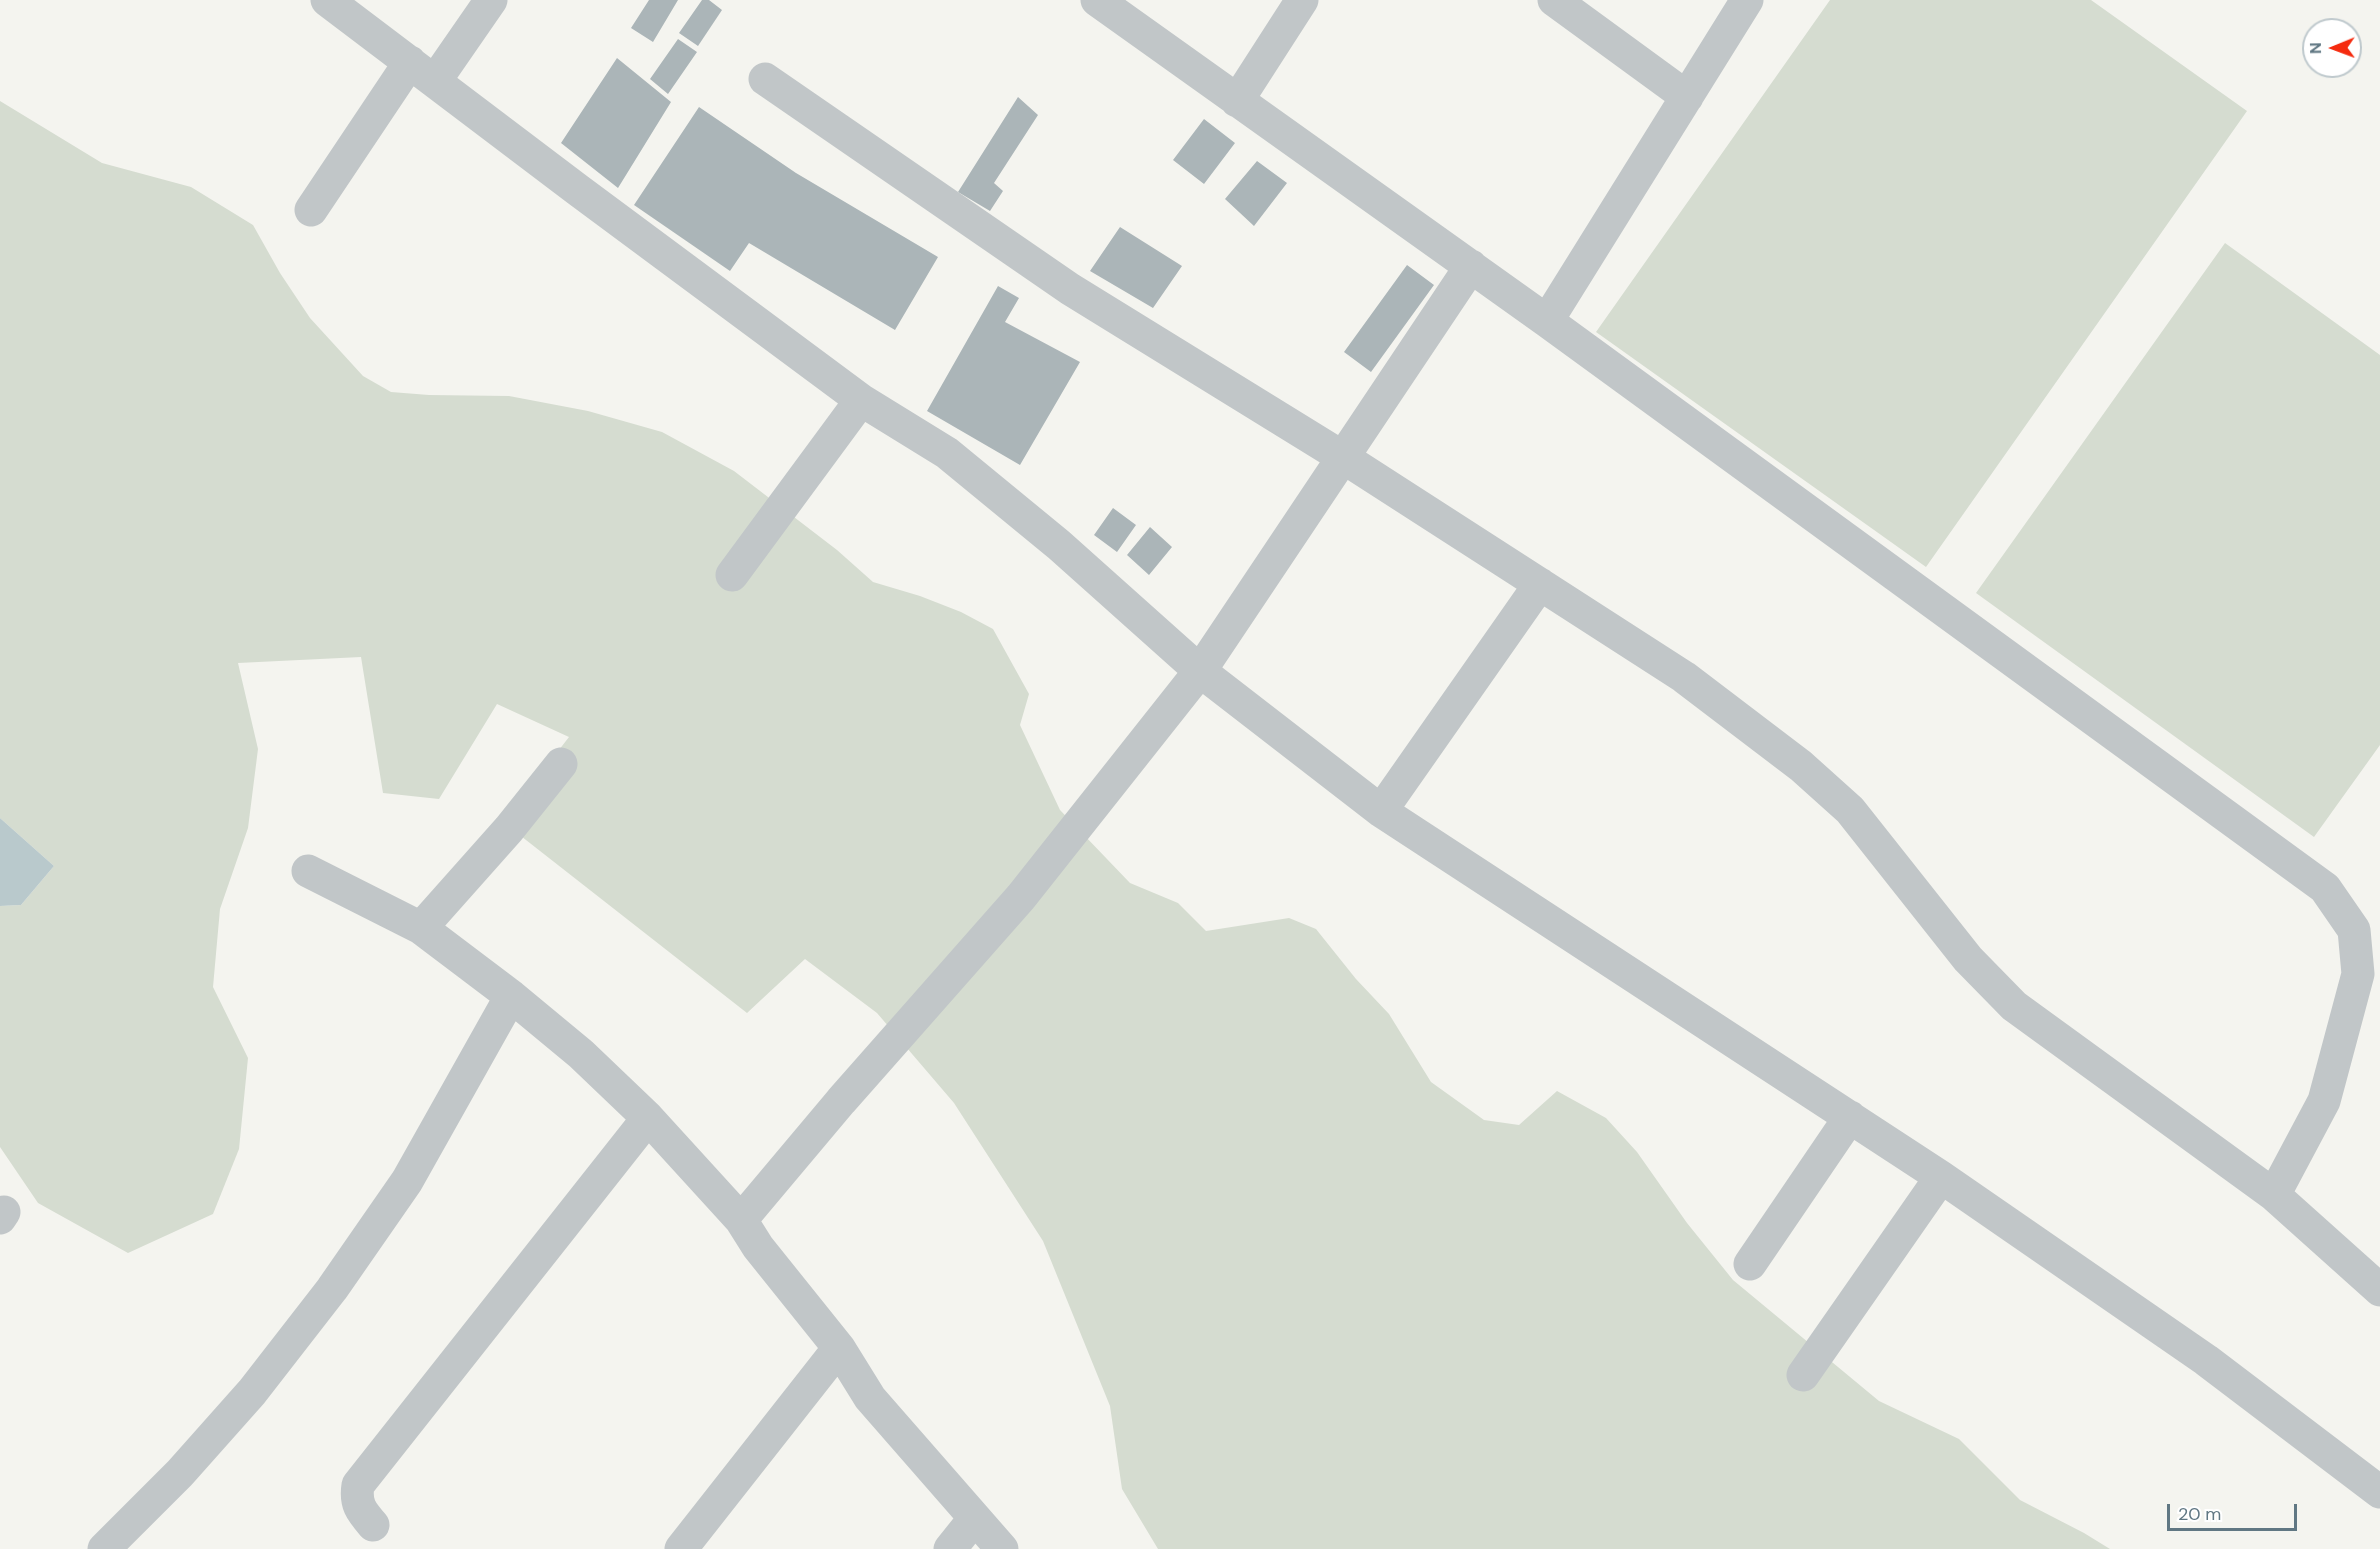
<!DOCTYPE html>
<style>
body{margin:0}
#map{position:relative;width:2380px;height:1549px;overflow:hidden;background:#f4f4ef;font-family:"DM Sans",sans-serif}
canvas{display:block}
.north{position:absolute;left:2302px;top:18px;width:60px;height:60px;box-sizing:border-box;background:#fff;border:2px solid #bfc9cd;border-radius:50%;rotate:269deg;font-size:16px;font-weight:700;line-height:24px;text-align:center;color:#607783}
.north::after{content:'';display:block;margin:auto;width:21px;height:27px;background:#f52b0f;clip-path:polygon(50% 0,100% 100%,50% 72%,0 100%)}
.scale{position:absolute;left:2167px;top:1504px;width:130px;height:27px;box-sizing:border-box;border:3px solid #607783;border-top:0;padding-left:8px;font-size:18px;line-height:21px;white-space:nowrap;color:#607783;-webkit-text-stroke:4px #fff;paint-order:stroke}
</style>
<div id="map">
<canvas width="2380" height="1549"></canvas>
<div class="north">N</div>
<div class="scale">20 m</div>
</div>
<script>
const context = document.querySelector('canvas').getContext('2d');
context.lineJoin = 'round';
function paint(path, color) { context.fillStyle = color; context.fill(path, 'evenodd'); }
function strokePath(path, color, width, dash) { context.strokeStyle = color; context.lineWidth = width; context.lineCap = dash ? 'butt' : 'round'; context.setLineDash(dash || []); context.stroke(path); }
paint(new Path2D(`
 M 1830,0 L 2091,0 L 2247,111 L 1926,567 L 1596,332 Z
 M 0,101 L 102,163 L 191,187 L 253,225 L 280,273 L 310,318 L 363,376 L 391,392 L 429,395 L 509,396 L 588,411 L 662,432 L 734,471 L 837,550 L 873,582 L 920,596 L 961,612 L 993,629 L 1029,694 L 1020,725 L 1060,810 L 1130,883 L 1178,903 L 1206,931 L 1289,918 L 1316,929 L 1356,979 L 1389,1014 L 1431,1082 L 1484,1120 L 1519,1125 L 1557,1091 L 1606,1118 L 1637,1152 L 1687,1223 L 1733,1280 L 1879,1401 L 1959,1439 L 2020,1500 L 2084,1533 L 2110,1549 L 1158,1549 L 1122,1489 L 1110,1406 L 1043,1241 L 954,1103 L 877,1013 L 805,959 L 747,1013 L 503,822 L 569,737 L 497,704 L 439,799 L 383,793 L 361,657 L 238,663 L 258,749 L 248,828 L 220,909 L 213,987 L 248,1058 L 239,1149 L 213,1214 L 128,1253 L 38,1203 L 0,1147 L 0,906 L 21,905 L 54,866 L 0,818 Z
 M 2225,243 L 2380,355 L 2380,745 L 2314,837 L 1976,593 Z`), '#d5dcd0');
paint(new Path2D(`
 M 0,818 L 54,866 L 21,905 L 0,906 Z`), '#b9c9cc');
paint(new Path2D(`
 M 649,0 L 678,0 L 653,42 L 631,28 Z
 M 702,0 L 709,0 L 722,10 L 698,46 L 679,33 Z
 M 678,39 L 697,52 L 668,94 L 650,79 Z
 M 617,58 L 671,102 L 618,188 L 561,143 Z
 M 1018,97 L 1038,115 L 994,183 L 1003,191 L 990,211 L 958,192 Z
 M 699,107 L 796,173 L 938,257 L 895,330 L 749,243 L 730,271 L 634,205 Z
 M 1204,119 L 1235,143 L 1204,184 L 1173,160 Z
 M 1257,161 L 1287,183 L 1254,226 L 1225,199 Z
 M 1120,227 L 1182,266 L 1153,308 L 1090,271 Z
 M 1407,265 L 1434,285 L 1371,372 L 1344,352 Z
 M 998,286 L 1019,298 L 1005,322 L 1080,362 L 1020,465 L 927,411 Z
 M 1113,508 L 1136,525 L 1117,552 L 1094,535 Z
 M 1150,527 L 1172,547 L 1149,575 L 1127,555 Z`), '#abb5b8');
strokePath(new Path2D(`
 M 327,0 L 578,190 L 861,400 L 947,453 L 1059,545 L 1200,671 L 1381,811 L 1941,1177 L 2206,1360 L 2380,1492
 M 1097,0 L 1547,321 L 2325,888 L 2354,930 L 2358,974 L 2324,1101 L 2274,1195
 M 1554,0 L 1687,97
 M 765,79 L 1070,289 L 1344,458 L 1684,677 L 1801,766 L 1850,810 L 1968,959 L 2014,1006 L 2274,1195 L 2380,1290
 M 435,81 L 491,0
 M 1237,101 L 1302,0
 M 311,210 L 410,62
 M 1547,321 L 1747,0
 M 732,575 L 861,400
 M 1381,811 L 1540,584
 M 308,871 L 421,928 L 511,996 L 581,1054 L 648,1118 L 741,1220 L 758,1247 L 839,1348 L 870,1398 L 1002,1549
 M 421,928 L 509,829 L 561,764
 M 0,1218 L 4,1212
 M 741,1220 L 841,1101 L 1021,897 L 1200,671 L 1471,266
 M 1750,1264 L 1850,1117
 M 1803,1375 L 1941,1177
 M 373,1525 C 361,1511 355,1504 358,1485 L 648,1118
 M 104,1549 L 180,1473 L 252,1392 L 332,1289 L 407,1181 L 511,996
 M 681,1549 L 839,1348
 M 950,1549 L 974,1519`), '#c1c6c8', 33);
</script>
